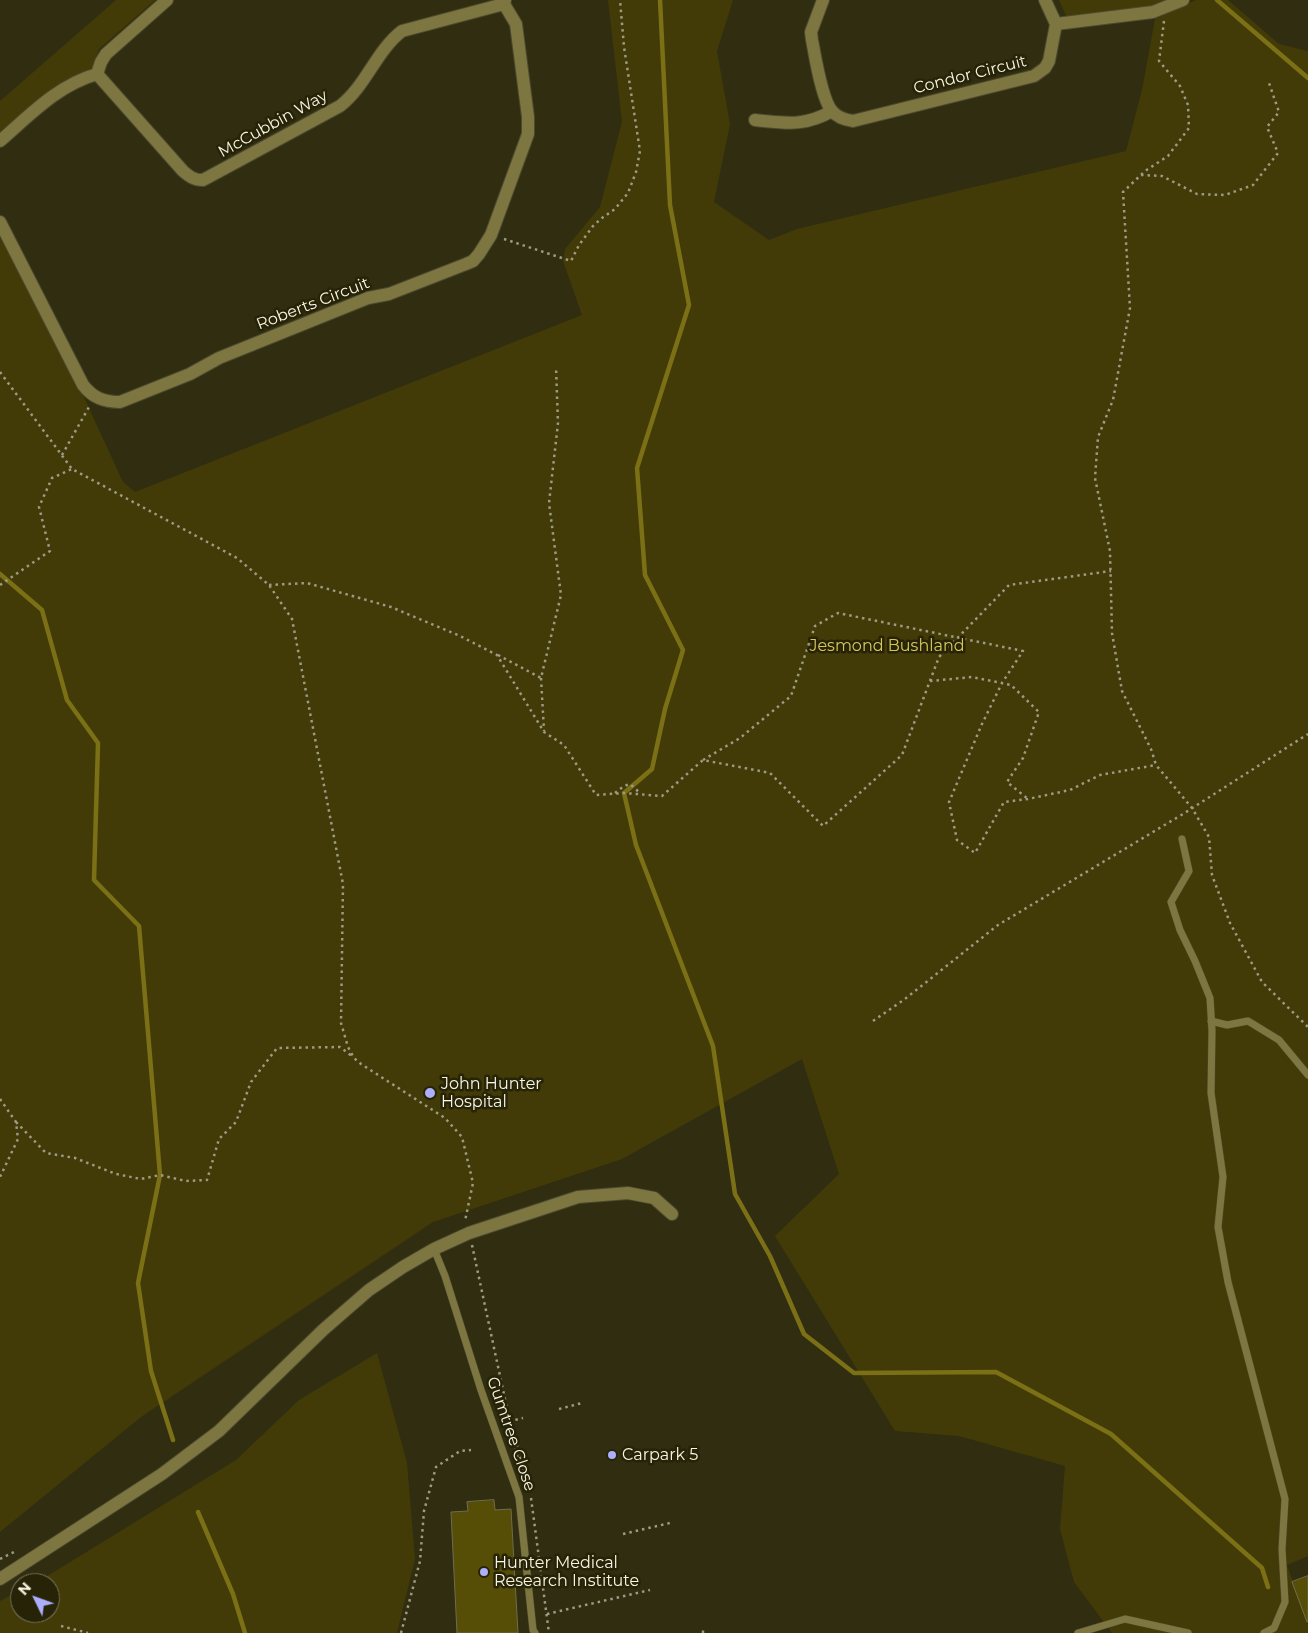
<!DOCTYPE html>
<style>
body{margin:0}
#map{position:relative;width:1308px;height:1633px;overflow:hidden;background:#312d11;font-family:Montserrat,sans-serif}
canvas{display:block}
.north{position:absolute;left:10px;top:1573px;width:50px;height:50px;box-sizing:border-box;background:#272307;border:1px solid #7a7760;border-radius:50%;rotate:312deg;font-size:14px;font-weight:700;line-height:20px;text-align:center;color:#f7f6e5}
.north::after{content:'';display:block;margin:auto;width:18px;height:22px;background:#acaffb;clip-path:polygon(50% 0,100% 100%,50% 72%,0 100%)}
</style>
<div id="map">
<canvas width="1308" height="1633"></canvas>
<div class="north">N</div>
</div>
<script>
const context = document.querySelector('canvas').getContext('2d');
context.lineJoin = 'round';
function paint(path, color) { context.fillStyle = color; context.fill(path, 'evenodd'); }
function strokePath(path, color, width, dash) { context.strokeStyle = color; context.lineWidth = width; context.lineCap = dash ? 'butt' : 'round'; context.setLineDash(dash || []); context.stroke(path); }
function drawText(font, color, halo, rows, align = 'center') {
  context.font = font + ' Montserrat,sans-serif'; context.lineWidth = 5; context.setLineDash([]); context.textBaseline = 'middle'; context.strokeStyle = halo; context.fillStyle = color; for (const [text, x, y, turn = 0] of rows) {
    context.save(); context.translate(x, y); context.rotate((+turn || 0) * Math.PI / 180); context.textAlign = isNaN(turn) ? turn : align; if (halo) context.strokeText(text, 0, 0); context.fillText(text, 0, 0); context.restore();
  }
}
paint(new Path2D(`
 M 116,0 L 155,0 L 99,49 L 92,68 L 44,95 L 0,134 L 0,101 Z
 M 608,0 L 733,0 L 717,51 L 730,124 L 714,202 L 769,240 L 797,229 L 1126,151 L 1142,90 L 1155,19 L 1196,0 L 1228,0 L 1279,44 L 1308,51 L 1308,1556 L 1287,1565 L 1308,1624 L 1308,1633 L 1112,1633 L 1074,1582 L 1060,1529 L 1065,1466 L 959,1436 L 895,1431 L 775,1236 L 839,1174 L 802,1059 L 622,1159 L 433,1222 L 141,1417 L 0,1532 L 0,237 L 83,395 L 123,482 L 135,492 L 582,315 L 563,261 L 565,249 L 600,207 L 622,122 Z
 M 1059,0 L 1170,0 L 1151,6 L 1067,18 Z
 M 377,1353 L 407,1463 L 415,1559 L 397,1633 L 0,1633 L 0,1601 L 20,1591 L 20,1613 L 50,1613 L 50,1583 L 36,1583 L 236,1460 L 299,1400 Z`), '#423b07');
strokePath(new Path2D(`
 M 660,0 L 670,205 L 689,305 L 637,468 L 645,575 L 683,650 L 665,709 L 652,769 L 624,793 L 636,845 L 713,1046 L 735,1194 L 770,1256 L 804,1334 L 854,1373 L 996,1372 L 1111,1434 L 1262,1568 L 1268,1587
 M 1217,0 L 1308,78
 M 0,574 L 42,610 L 67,700 L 98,743 L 94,880 L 139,926 L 160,1175 L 138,1283 L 151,1371 L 173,1440
 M 198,1512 L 233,1594 L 245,1633`), '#7b7015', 4.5);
const building = new Path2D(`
 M 494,1500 L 495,1510 L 511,1509 L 518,1633 L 457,1633 L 451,1512 L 468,1511 L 467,1502 Z
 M 1308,1576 L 1308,1622 L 1307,1622 L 1292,1582 Z`);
paint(building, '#564d06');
strokePath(building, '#706d4f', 1);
const lane = new Path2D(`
 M 1182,839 L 1189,871 L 1171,902 L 1180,930 L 1195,961 L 1210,998 L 1212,1031 L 1211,1093 L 1223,1177 L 1218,1227 L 1228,1282 L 1285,1499 L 1282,1549 L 1285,1602 L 1274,1628 L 1264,1633
 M 1211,1021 L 1227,1025 L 1248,1021 L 1279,1040 L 1308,1075
 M 434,1249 L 445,1276 L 481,1390 L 519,1497 L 533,1630 L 535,1633
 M 1078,1633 L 1125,1619 L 1188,1633`);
const street = new Path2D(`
 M 823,0 L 811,32 L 812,40 C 815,56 822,100 832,111 C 837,117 845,120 853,121 L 1034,76 L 1045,68 L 1049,61 L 1056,24 L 1045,0
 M 1056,24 L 1153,12 L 1183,0
 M 97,74 L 183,171 C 190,177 194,180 203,180 L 340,106 C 366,86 376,51 402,31 L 504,4
 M 755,120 C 786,123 804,127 832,111
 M 0,141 C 30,115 58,85 97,74 L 101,62 L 106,54 L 167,0
 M 0,222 L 83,385 C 93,398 104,402 120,402 L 190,374 L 219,358 L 368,298 L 389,294 L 466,264 L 473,261 L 479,254 L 491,235 L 528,134 L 528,117 L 516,24 L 504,4 L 505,0
 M 0,1579 L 162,1474 L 219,1431 L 323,1330 L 369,1290 L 403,1267 L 434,1249 L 469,1233 L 578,1197 L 628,1193 L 654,1198 L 672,1214`);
strokePath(lane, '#4d492f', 8);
strokePath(street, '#4d492f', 14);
strokePath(new Path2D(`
 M 1164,21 L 1159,61 L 1180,86 L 1188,105 L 1189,128 L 1168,156 L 1145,171 L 1123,192 L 1130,308 L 1113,400 L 1098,437 L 1095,478 L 1110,551 L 1112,633 L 1122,691 L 1151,749 L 1156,765 L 1192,808 L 1209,837 L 1212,875 L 1230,923 L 1262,982 L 1308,1027
 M 1141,175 L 1162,176 L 1197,194 L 1225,195 L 1253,185 L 1278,153 L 1267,127 L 1279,112 L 1269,83
 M 504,239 L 571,261 L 579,245 L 593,226 L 602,218 L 615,209 L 628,193 L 636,172 L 640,151 L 624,47 L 620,0
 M 0,372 L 72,469 L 237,558 L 269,585 L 292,619 L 343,884 L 341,1023 L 348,1047 L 354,1058 L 361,1064 L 445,1118 L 462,1137 L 473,1183 L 465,1221
 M 62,455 L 89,407
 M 0,585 L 50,551 L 39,507 L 52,478 L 72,469
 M 269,585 L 307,583 L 391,607 L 460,636 L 497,655 L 544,732 L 564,745 L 596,795 L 624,793 L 662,796 L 703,760 L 770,773 L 823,826 L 902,755 L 939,657 L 1009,585 L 1111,571
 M 498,655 L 541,678 L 561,595 L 549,503 L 558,423 L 556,367
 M 541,678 L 544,731
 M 930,681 L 972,677 L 1011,685 L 1039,712 L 1023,758 L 1007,782 L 1028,799
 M 703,760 L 740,738 L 791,696 L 815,626 L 838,613 L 1023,651 L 1002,683 L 982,724 L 949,802 L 957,840 L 975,853 L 1004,802 L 1028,799 L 1070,790 L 1100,775 L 1156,765
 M 615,793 L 624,786 L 630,784 L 640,793
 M 873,1021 L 905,999 L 998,925 L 1183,814 L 1308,734
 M 0,1099 L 16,1122 L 18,1139 L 0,1177
 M 16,1122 L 46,1153 L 75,1158 L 116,1174 L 141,1179 L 160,1175 L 186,1181 L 207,1180 L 219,1139 L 236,1122 L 251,1082 L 277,1048 L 340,1047 L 353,1057
 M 472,1245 L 518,1460
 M 559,1409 L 582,1403
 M 511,1423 L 511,1421 L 523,1418
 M 515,1438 L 528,1486
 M 531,1498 L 549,1633
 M 623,1534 L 670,1523
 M 0,1559 L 14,1552
 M 547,1614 L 650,1590
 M 61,1626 L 88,1633
 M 401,1633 L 420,1561 L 424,1511 L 436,1467 L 460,1451 L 471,1450
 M 703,1633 L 703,1628`), '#9d9b85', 2.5, [2.5, 4]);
strokePath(lane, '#7d7640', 7);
strokePath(street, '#7d7640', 12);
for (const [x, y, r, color] of [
 [430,1093,6,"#acaffb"],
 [612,1455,5,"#acaffb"],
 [484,1572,5,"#acaffb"]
]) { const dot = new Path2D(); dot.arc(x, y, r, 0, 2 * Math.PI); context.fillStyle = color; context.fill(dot); strokePath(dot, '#272307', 2); }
drawText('16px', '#f7f6e5', '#272307', [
 ["Condor Circuit",970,75,-14],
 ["McCubbin Way",273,124,-29],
 ["Roberts Circuit",313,304,-21],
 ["Gumtree Close",511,1434,71]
]);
drawText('16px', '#d7c856', '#272307', [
 ["Jesmond Bushland",887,646]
]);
drawText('16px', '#f7f6e5', '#272307', [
 ["John Hunter",441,1084],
 ["Hospital",441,1102],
 ["Carpark 5",622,1455],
 ["Hunter Medical",494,1563],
 ["Research Institute",494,1581]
], 'left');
</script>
